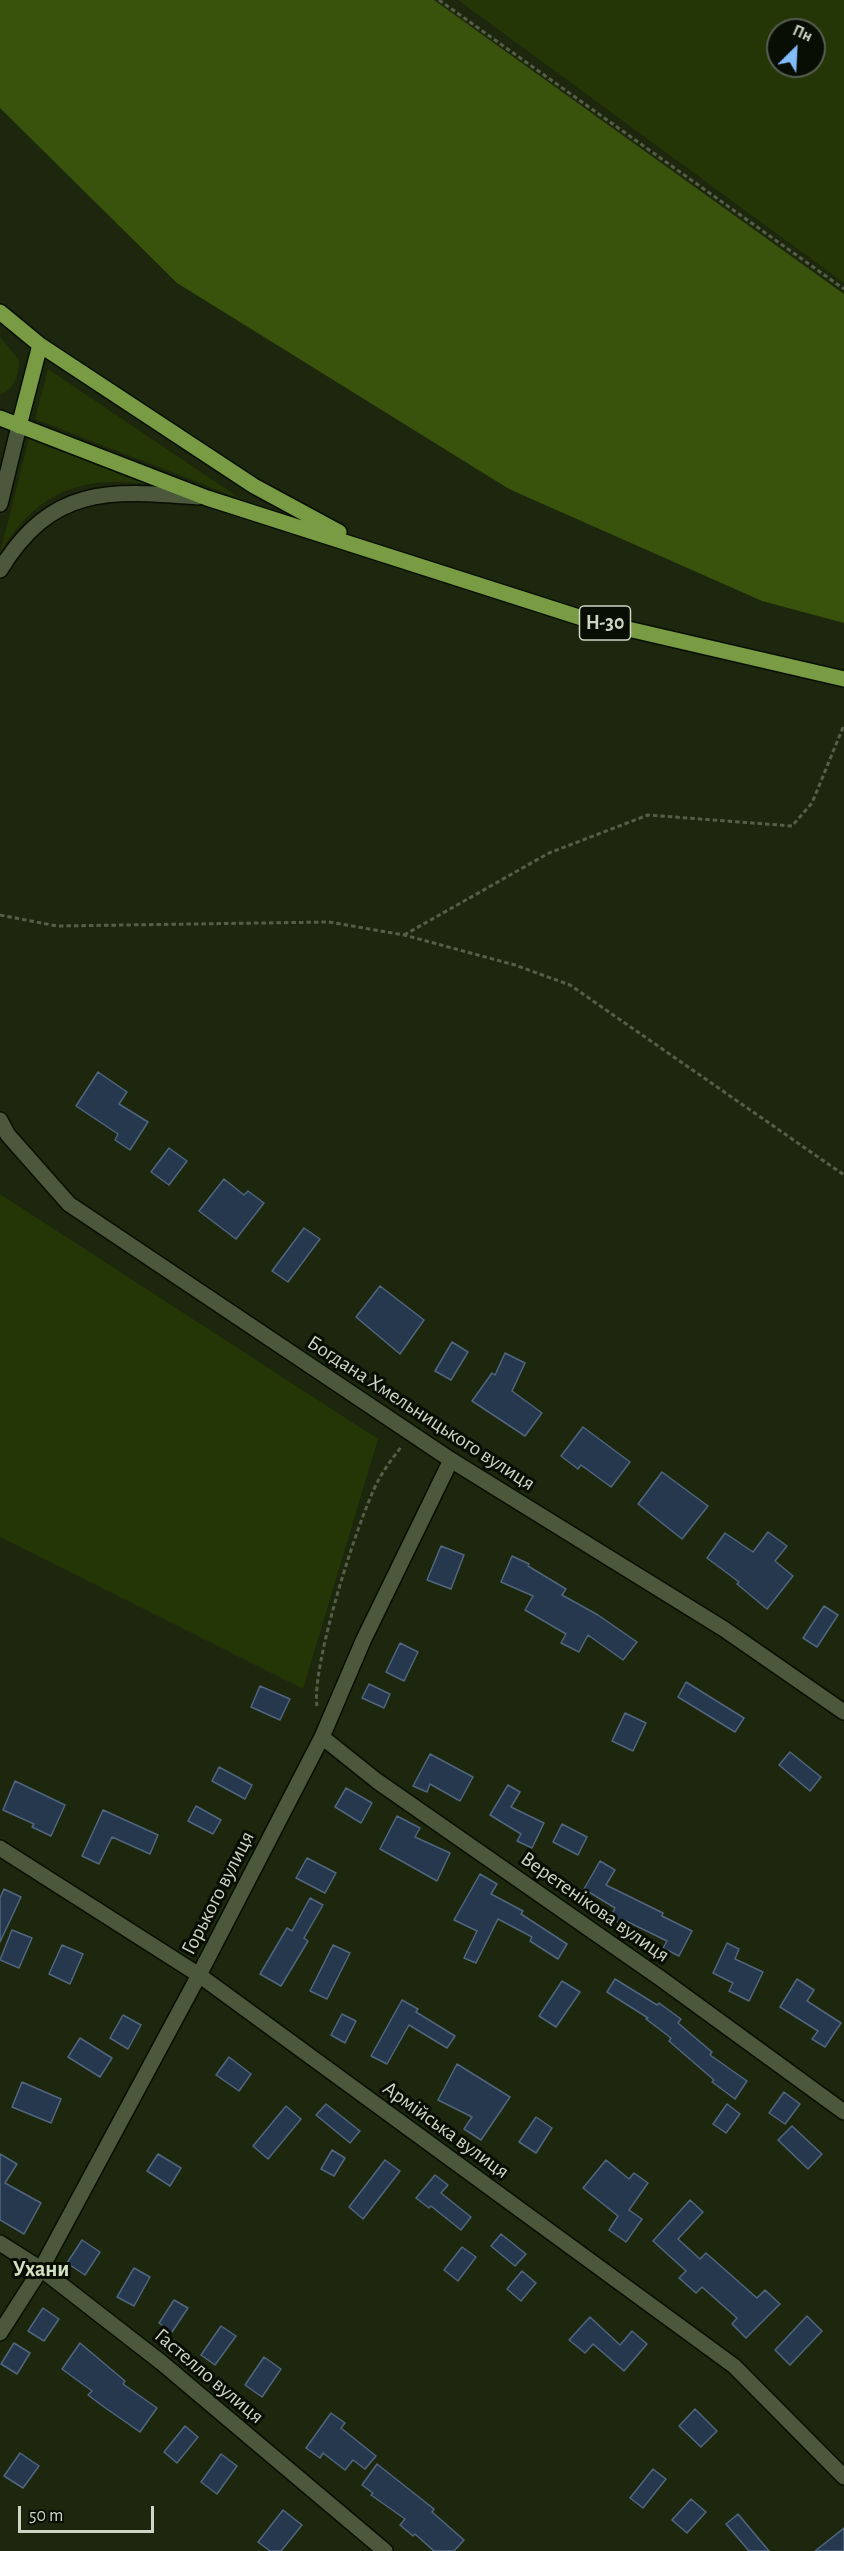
<!DOCTYPE html>
<meta charset="utf-8">
<style>
body{margin:0}
#map{position:relative;width:844px;height:2551px;overflow:hidden;background:#1c270d;font-family:"Alegreya Sans",sans-serif}
canvas{display:block}
.north{position:absolute;left:766px;top:18px;width:60px;height:60px;box-sizing:border-box;background:#090e04;border:2px solid #575e51;border-radius:50%;rotate:24deg;font-size:16px;font-weight:700;line-height:24px;text-align:center;color:#cdd5c5}
.north::after{content:'';display:block;margin:auto;width:21px;height:27px;background:#83bcfb;clip-path:polygon(50% 0,100% 100%,50% 72%,0 100%)}
.scale{position:absolute;left:18px;top:2506px;width:136px;height:27px;box-sizing:border-box;border:3px solid #cdd5c5;border-top:0;padding-left:8px;font-size:18px;line-height:21px;white-space:nowrap;color:#cdd5c5;-webkit-text-stroke:4px #090e04;paint-order:stroke}
</style>
<div id="map">
<canvas width="844" height="2551"></canvas>
<div class="north">Пн</div>
<div class="scale">50 m</div>
</div>
<script>
const context = document.querySelector('canvas').getContext('2d');
context.lineJoin = 'round';
function paint(path, color) { context.fillStyle = color; context.fill(path, 'evenodd'); }
function strokePath(path, color, width, dash) { context.strokeStyle = color; context.lineWidth = width; context.lineCap = dash ? 'butt' : 'round'; context.setLineDash(dash || []); context.stroke(path); }
function drawText(font, color, halo, rows, align = 'center') {
  context.font = font + ' "Alegreya Sans",sans-serif'; context.lineWidth = 6; context.setLineDash([]); context.textBaseline = 'middle'; context.strokeStyle = halo; context.fillStyle = color; for (const [text, x, y, turn = 0] of rows) {
    context.save(); context.translate(x, y); context.rotate((+turn || 0) * Math.PI / 180); context.textAlign = isNaN(turn) ? turn : align; if (halo) context.strokeText(text, 0, 0); context.fillText(text, 0, 0); context.restore();
  }
}
paint(new Path2D(`
 M 458,0 L 844,0 L 844,283 ZM 778,30 L 814,30 L 814,66 L 778,66 Z
 M 0,337 L 19,360 C 18,377 16,387 0,395 Z
 M 48,369 L 241,499 L 35,419 Z
 M 29,438 L 156,486 C 86,473 37,490 0,553 Z
 M 0,1194 L 378,1439 L 303,1689 L 0,1537 Z`), '#243506');
paint(new Path2D(`
 M 0,0 L 434,0 L 844,294 L 844,623 L 762,601 L 509,489 L 177,283 L 0,108 Z`), '#39520c');
const building = new Path2D(`
 M 98,1072 L 127,1092 L 119,1104 L 148,1122 L 130,1150 L 115,1140 L 118,1134 L 76,1106 Z
 M 169,1148 L 187,1161 L 169,1185 L 151,1172 Z
 M 224,1179 L 244,1195 L 248,1191 L 264,1203 L 236,1239 L 199,1211 Z
 M 304,1228 L 320,1239 L 288,1282 L 272,1271 Z
 M 380,1286 L 424,1320 L 400,1354 L 356,1317 Z
 M 452,1342 L 468,1352 L 451,1380 L 435,1371 Z
 M 505,1353 L 525,1363 L 512,1391 L 542,1413 L 525,1436 L 472,1401 L 492,1373 L 495,1375 Z
 M 583,1427 L 630,1462 L 611,1487 L 581,1465 L 578,1469 L 561,1456 Z
 M 662,1472 L 708,1506 L 682,1539 L 638,1504 Z
 M 768,1532 L 787,1546 L 775,1561 L 793,1576 L 767,1609 L 737,1584 L 739,1582 L 707,1558 L 725,1533 L 753,1552 Z
 M 441,1546 L 464,1555 L 451,1589 L 427,1580 Z
 M 512,1556 L 529,1564 L 528,1566 L 566,1589 L 562,1595 L 598,1615 L 637,1642 L 623,1660 L 588,1635 L 579,1652 L 561,1643 L 566,1634 L 525,1610 L 533,1596 L 501,1582 Z
 M 824,1606 L 838,1615 L 817,1647 L 803,1638 Z
 M 400,1643 L 418,1652 L 404,1681 L 386,1672 Z
 M 686,1682 L 744,1718 L 735,1732 L 678,1697 Z
 M 369,1684 L 390,1694 L 384,1708 L 362,1698 Z
 M 260,1686 L 290,1699 L 280,1720 L 251,1707 Z
 M 625,1713 L 646,1723 L 633,1751 L 612,1741 Z
 M 790,1752 L 821,1777 L 810,1791 L 779,1765 Z
 M 430,1754 L 473,1777 L 460,1801 L 430,1784 L 427,1792 L 413,1786 Z
 M 219,1767 L 252,1785 L 245,1799 L 212,1781 Z
 M 15,1781 L 65,1805 L 51,1836 L 32,1827 L 34,1824 L 3,1810 Z
 M 508,1785 L 520,1792 L 511,1807 L 544,1823 L 532,1848 L 517,1841 L 521,1834 L 490,1815 Z
 M 346,1788 L 372,1803 L 361,1823 L 335,1807 Z
 M 196,1806 L 221,1820 L 213,1834 L 188,1821 Z
 M 103,1810 L 158,1835 L 150,1854 L 112,1837 L 99,1864 L 82,1856 Z
 M 397,1816 L 420,1828 L 415,1837 L 450,1853 L 437,1881 L 380,1849 Z
 M 562,1824 L 587,1837 L 578,1855 L 553,1842 Z
 M 307,1858 L 336,1873 L 325,1893 L 296,1878 Z
 M 600,1861 L 615,1870 L 606,1885 L 663,1913 L 662,1916 L 692,1931 L 679,1956 L 663,1948 L 667,1941 L 626,1921 L 624,1925 L 610,1918 L 615,1908 L 584,1889 Z
 M 480,1874 L 497,1884 L 491,1894 L 523,1911 L 521,1914 L 567,1944 L 558,1959 L 530,1941 L 532,1937 L 498,1919 L 476,1963 L 464,1958 L 477,1931 L 454,1920 Z
 M 4,1889 L 21,1897 L 0,1942 L 0,1898 Z
 M 310,1898 L 323,1905 L 304,1938 L 308,1941 L 281,1986 L 260,1974 L 287,1928 L 292,1931 Z
 M 12,1930 L 32,1938 L 19,1968 L 0,1960 Z
 M 727,1943 L 739,1949 L 735,1959 L 763,1972 L 749,2001 L 729,1991 L 733,1983 L 713,1973 Z
 M 62,1945 L 83,1954 L 70,1984 L 49,1974 Z
 M 333,1945 L 350,1953 L 327,1999 L 310,1991 Z
 M 615,1979 L 657,2005 L 659,2003 L 681,2019 L 678,2023 L 712,2052 L 710,2055 L 747,2081 L 735,2099 L 712,2082 L 714,2080 L 669,2041 L 671,2038 L 646,2019 L 648,2018 L 607,1992 Z
 M 797,1979 L 814,1990 L 807,2001 L 841,2023 L 825,2047 L 812,2039 L 818,2031 L 780,2007 Z
 M 562,1981 L 580,1992 L 556,2027 L 539,2016 Z
 M 402,2000 L 418,2009 L 416,2012 L 455,2036 L 447,2048 L 409,2025 L 387,2064 L 371,2056 Z
 M 342,2014 L 356,2021 L 345,2043 L 331,2035 Z
 M 123,2015 L 141,2025 L 128,2049 L 110,2038 Z
 M 80,2038 L 112,2058 L 100,2077 L 68,2057 Z
 M 229,2057 L 251,2074 L 239,2091 L 216,2075 Z
 M 457,2064 L 510,2097 L 481,2140 L 464,2129 L 472,2117 L 438,2100 Z
 M 22,2082 L 61,2099 L 51,2123 L 12,2107 Z
 M 784,2092 L 800,2104 L 785,2124 L 769,2113 Z
 M 326,2104 L 360,2131 L 350,2143 L 316,2115 Z
 M 727,2104 L 740,2114 L 726,2133 L 713,2124 Z
 M 286,2106 L 301,2119 L 268,2159 L 253,2146 Z
 M 536,2117 L 552,2128 L 536,2153 L 519,2142 Z
 M 792,2126 L 822,2154 L 808,2169 L 778,2140 Z
 M 332,2150 L 345,2158 L 334,2176 L 321,2169 Z
 M 0,2154 L 17,2164 L 5,2183 L 41,2203 L 24,2234 L 0,2220 Z
 M 158,2154 L 181,2168 L 170,2186 L 147,2171 Z
 M 385,2160 L 400,2171 L 363,2219 L 349,2207 Z
 M 606,2160 L 629,2179 L 634,2173 L 648,2183 L 629,2210 L 642,2219 L 626,2242 L 609,2230 L 618,2216 L 583,2188 Z
 M 435,2175 L 448,2185 L 441,2193 L 471,2217 L 461,2230 L 431,2206 L 429,2208 L 416,2198 Z
 M 690,2200 L 703,2212 L 678,2239 L 700,2259 L 706,2253 L 757,2298 L 765,2290 L 780,2304 L 746,2338 L 732,2324 L 737,2318 L 702,2287 L 696,2293 L 679,2278 L 686,2271 L 653,2241 Z
 M 501,2234 L 526,2254 L 515,2266 L 491,2246 Z
 M 82,2240 L 100,2252 L 85,2275 L 67,2263 Z
 M 462,2247 L 476,2257 L 458,2281 L 444,2270 Z
 M 134,2268 L 150,2277 L 134,2306 L 117,2297 Z
 M 522,2271 L 536,2283 L 521,2301 L 507,2289 Z
 M 174,2300 L 188,2308 L 172,2332 L 159,2323 Z
 M 43,2308 L 59,2319 L 44,2341 L 28,2331 Z
 M 807,2316 L 822,2331 L 790,2365 L 775,2350 Z
 M 590,2317 L 620,2345 L 632,2331 L 647,2344 L 624,2371 L 593,2344 L 585,2353 L 569,2340 Z
 M 221,2326 L 236,2336 L 215,2365 L 201,2355 Z
 M 14,2343 L 30,2353 L 17,2374 L 1,2364 Z
 M 80,2343 L 125,2381 L 123,2384 L 157,2408 L 140,2432 L 104,2407 L 88,2395 L 92,2391 L 62,2369 Z
 M 264,2357 L 281,2369 L 262,2397 L 245,2385 Z
 M 695,2409 L 717,2431 L 701,2447 L 679,2426 Z
 M 331,2413 L 345,2423 L 341,2428 L 376,2456 L 365,2469 L 353,2460 L 345,2470 L 323,2453 L 320,2458 L 306,2448 Z
 M 185,2426 L 198,2437 L 177,2463 L 164,2452 Z
 M 20,2453 L 39,2466 L 23,2488 L 4,2476 Z
 M 221,2454 L 237,2466 L 217,2494 L 201,2482 Z
 M 377,2464 L 434,2509 L 432,2512 L 464,2540 L 454,2551 L 434,2551 L 415,2534 L 413,2536 L 400,2525 L 405,2519 L 371,2495 L 373,2493 L 362,2485 Z
 M 653,2469 L 666,2479 L 643,2508 L 630,2498 Z
 M 691,2499 L 706,2512 L 687,2533 L 672,2520 Z
 M 283,2510 L 302,2525 L 281,2551 L 270,2551 L 258,2542 Z
 M 738,2514 L 769,2551 L 749,2551 L 726,2524 Z
 M 844,2528 L 844,2551 L 815,2551 Z`);
paint(building, '#25384e');
strokePath(building, '#51667e', 1.5);
const street = new Path2D(`
 M 322,1737 L 377,1781 L 660,1978 L 844,2112
 M 0,1848 L 199,1975 L 734,2366 L 844,2477
 M 0,2243 L 41,2269 L 162,2363 L 385,2551
 M 0,2333 L 41,2269 L 199,1975 L 322,1737 L 363,1641 L 451,1460`);
const secondary = new Path2D(`
 M 0,504 L 19,426
 M 0,570 C 52,485 109,490 198,497
 M 0,1120 L 8,1135 L 69,1204 L 451,1460 L 724,1629 L 844,1712`);
const primary = new Path2D(`
 M 0,312 L 40,345 L 254,486 L 339,532
 M 0,418 L 207,498 L 585,619 L 844,679
 M 19,426 L 40,345`);
strokePath(street, '#070f00', 18);
strokePath(secondary, '#070f00', 18);
strokePath(primary, '#070f00', 18);
strokePath(new Path2D(`
 M 439,0 L 844,289
 M 0,915 L 57,926 L 329,922 L 404,935 L 515,965 L 570,985 L 844,1175
 M 404,935 L 549,853 L 648,815 L 792,826 L 812,803 L 844,725
 M 317,1706 C 311,1666 358,1519 378,1481 C 384,1469 393,1458 401,1447`), '#555f48', 3, [4.5, 3]);
strokePath(street, '#4b583c', 15);
strokePath(secondary, '#4b583c', 15);
strokePath(primary, '#789b43', 15);
for (const [x, y, w] of [
 [605,623,51]
]) { const box = new Path2D(); box.roundRect(x - w / 2, y - 17, w, 34, 4.5); context.fillStyle = '#090e04'; context.fill(box); strokePath(box, '#cdd5c5', 1.5); }
drawText('bold 20px', '#cdd5c5', null, [
 ["Н-30",605,623]
]);
drawText('21px', '#cdd5c5', '#090e04', [
 ["Богдана Хмельницького вулиця",421,1413,33],
 ["Горького вулиця",218,1893,-63],
 ["Веретенікова вулиця",595,1907,35],
 ["Армійська вулиця",446,2130,36],
 ["Гастелло вулиця",209,2376,40]
]);
drawText('bold 22px', '#d2e1c1', '#090e04', [
 ["Ухани",41,2269]
]);
</script>
